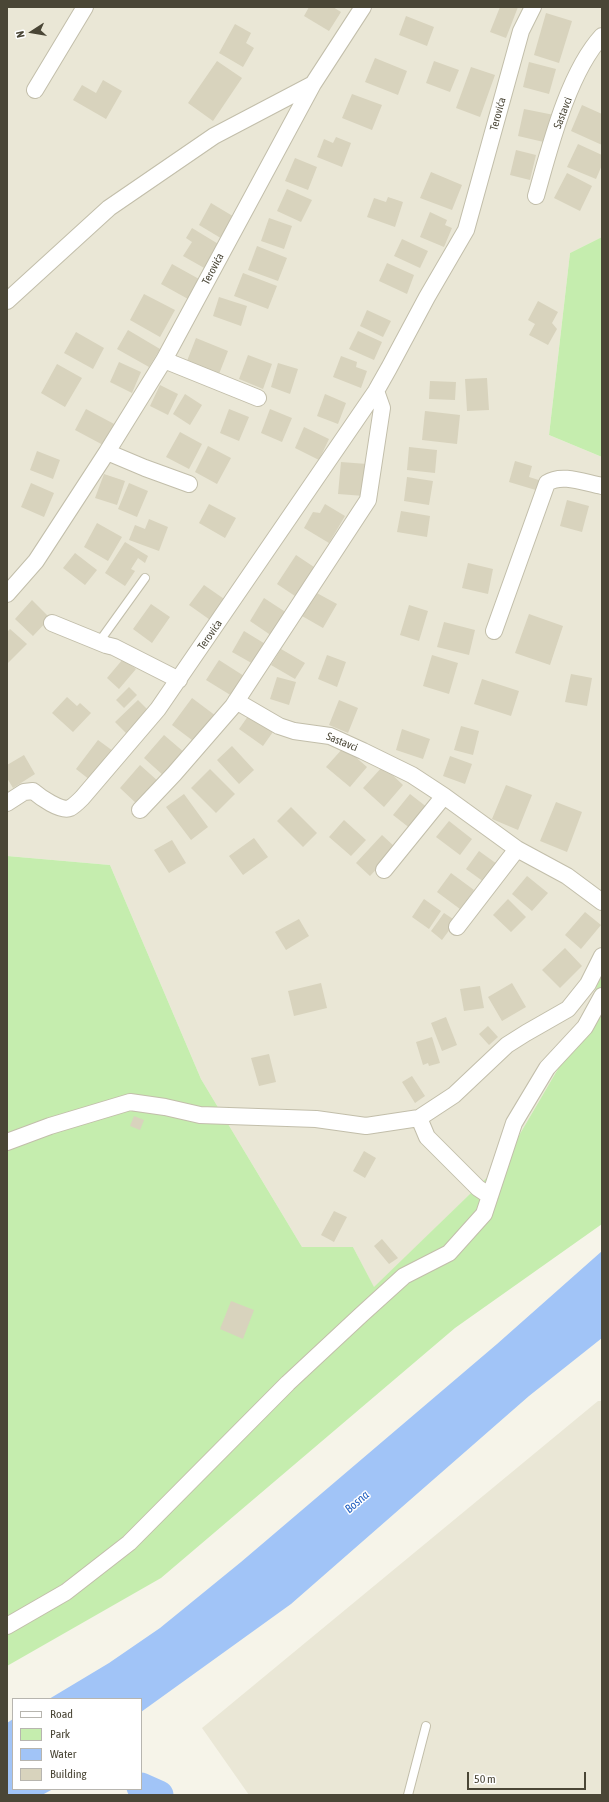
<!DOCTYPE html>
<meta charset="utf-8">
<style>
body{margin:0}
#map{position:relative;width:609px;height:1802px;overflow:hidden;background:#f6f4e9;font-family:"Asap Condensed",sans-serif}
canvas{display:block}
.frame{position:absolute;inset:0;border:8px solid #4a4636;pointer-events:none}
.legend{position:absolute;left:12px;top:1698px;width:130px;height:92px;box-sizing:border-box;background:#fff;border:1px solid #b7b5af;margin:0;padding:5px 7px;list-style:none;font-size:12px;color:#4a4636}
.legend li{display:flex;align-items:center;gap:8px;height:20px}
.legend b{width:20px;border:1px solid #b7b5af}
.north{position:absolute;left:12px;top:12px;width:40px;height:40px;-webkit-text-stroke:3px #fff;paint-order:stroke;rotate:258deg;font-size:11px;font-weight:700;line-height:16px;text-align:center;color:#4a4636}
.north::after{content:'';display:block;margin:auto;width:14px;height:18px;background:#4a4636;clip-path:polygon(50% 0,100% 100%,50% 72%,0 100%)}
.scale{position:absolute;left:467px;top:1772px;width:119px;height:18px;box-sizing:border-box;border:2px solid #4a4636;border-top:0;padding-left:5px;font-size:12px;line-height:14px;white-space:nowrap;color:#4a4636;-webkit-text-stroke:3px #fff;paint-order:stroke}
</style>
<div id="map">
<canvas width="609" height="1802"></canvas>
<div class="frame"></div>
<ul class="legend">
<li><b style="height:5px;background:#fff"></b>Road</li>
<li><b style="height:11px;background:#c5edae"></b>Park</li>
<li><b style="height:11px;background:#a1c4f7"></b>Water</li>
<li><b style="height:11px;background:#d8d3bd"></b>Building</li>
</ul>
<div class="north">N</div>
<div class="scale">50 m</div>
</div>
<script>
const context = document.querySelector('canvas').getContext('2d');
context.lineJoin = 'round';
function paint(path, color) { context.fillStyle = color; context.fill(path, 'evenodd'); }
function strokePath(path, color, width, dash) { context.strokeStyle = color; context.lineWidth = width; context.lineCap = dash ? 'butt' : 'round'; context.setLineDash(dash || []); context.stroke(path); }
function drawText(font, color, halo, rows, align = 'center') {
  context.font = font + ' "Asap Condensed",sans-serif'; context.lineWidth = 3; context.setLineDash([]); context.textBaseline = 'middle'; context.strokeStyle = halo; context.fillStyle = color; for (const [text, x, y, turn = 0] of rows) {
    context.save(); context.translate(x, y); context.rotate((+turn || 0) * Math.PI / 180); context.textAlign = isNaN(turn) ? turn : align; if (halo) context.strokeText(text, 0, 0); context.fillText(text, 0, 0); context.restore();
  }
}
paint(new Path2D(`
 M 7,7 L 602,7 L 602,237 L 570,253 L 549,435 L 602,457 L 602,975 L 562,1062 L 504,1161 L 374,1288 L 353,1247 L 302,1247 L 201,1079 L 110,865 L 7,856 Z
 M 598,1401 L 602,1401 L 602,1795 L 249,1795 L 202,1728 Z`), '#eae7d6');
paint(new Path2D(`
 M 602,237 L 602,457 L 549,435 L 570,253 Z
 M 7,856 L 110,865 L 201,1079 L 302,1247 L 353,1247 L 374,1287 L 504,1161 L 562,1062 L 602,975 L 602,1224 L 455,1328 L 161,1578 L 7,1666 Z`), '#c5edae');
paint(new Path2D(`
 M 602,1251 L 602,1338 L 529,1396 L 291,1604 L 141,1712 L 141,1699 L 49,1699 L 109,1663 L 160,1628 L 241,1562 L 497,1344 Z
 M 13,1719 L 13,1789 L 53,1789 L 42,1795 L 7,1795 L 7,1723 Z`), '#a1c4f7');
strokePath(new Path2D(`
 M 141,1787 L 159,1795`), '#a1c4f7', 29);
paint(new Path2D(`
 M 309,7 L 333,7 L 341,12 L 329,31 L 304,16 Z
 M 500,7 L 518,7 L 506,38 L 490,32 Z
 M 546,13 L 572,21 L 559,63 L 534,55 Z
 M 406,16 L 434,27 L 427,46 L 399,35 Z
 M 235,24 L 251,33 L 246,43 L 254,48 L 243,67 L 219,53 Z
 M 375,58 L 407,71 L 398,95 L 365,82 Z
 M 217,61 L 242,78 L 213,121 L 188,103 Z
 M 434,61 L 459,70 L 450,92 L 426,83 Z
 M 529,62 L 556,69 L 549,94 L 523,87 Z
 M 471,67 L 495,75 L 480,117 L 456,108 Z
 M 103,80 L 122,91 L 106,119 L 73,100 L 82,85 L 96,93 Z
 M 352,94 L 382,105 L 372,130 L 342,118 Z
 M 582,105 L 602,114 L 602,145 L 571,131 Z
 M 524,109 L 554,115 L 548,143 L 518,136 Z
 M 336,137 L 351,143 L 342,167 L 317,157 L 324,139 L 333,143 Z
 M 578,144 L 602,155 L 602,165 L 596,179 L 567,167 Z
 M 516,150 L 536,155 L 530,180 L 510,175 Z
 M 295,158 L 317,167 L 308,190 L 285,181 Z
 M 431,172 L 462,185 L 452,210 L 420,198 Z
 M 567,173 L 592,186 L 580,211 L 554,198 Z
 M 287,189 L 312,200 L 301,222 L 277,211 Z
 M 388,197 L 403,202 L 395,227 L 367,217 L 374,198 L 386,202 Z
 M 211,203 L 236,218 L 224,240 L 199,225 Z
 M 430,212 L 447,220 L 445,225 L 452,228 L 444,247 L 420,237 Z
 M 269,218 L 292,226 L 284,249 L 261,241 Z
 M 192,228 L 220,245 L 206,269 L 183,256 L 192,242 L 186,238 Z
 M 402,239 L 428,251 L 420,268 L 394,256 Z
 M 257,246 L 287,258 L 278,281 L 248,270 Z
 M 387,263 L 414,275 L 407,294 L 379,281 Z
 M 172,264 L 199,279 L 188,299 L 161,284 Z
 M 243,273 L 277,286 L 268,309 L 234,296 Z
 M 144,294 L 175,310 L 160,337 L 130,320 Z
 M 219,297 L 247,306 L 241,326 L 213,316 Z
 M 538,301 L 558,312 L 552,323 L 557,329 L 548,345 L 529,335 L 535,324 L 528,320 Z
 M 367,310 L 391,321 L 383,337 L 360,326 Z
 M 128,330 L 160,349 L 149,367 L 117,349 Z
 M 358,331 L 382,342 L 374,360 L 349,349 Z
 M 76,332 L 104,348 L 93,369 L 64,353 Z
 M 196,338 L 228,351 L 219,374 L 187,361 Z
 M 248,355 L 272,364 L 263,389 L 239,379 Z
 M 341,356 L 357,362 L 356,367 L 367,371 L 361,388 L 333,377 Z
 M 119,362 L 141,372 L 132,393 L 110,382 Z
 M 278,363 L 298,369 L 290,394 L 271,387 Z
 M 57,364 L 82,378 L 65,407 L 41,393 Z
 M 487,378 L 489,410 L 467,411 L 465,379 Z
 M 430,381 L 456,382 L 455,400 L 429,399 Z
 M 160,385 L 178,394 L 168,415 L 150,406 Z
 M 185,394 L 202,405 L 190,425 L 173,414 Z
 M 325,394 L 346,403 L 338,424 L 317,416 Z
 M 86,409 L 116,425 L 105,446 L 75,430 Z
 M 229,409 L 249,417 L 239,441 L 220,433 Z
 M 270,409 L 292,418 L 282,442 L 261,433 Z
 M 425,411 L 460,415 L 457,444 L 422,440 Z
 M 304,427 L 329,439 L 319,460 L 295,448 Z
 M 180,432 L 202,444 L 189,469 L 166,457 Z
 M 208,446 L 231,458 L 217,484 L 195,472 Z
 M 409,447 L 437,450 L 435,473 L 407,470 Z
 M 37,451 L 60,460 L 53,479 L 30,470 Z
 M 515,461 L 532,466 L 529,477 L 542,481 L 539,491 L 509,482 Z
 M 341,462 L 367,464 L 364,496 L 338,494 Z
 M 104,474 L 125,481 L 117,505 L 95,498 Z
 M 407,477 L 433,481 L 429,505 L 404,501 Z
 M 31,483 L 54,493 L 44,517 L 21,507 Z
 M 129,483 L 148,491 L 137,517 L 118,509 Z
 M 567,500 L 589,506 L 582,532 L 560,526 Z
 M 209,504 L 236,518 L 225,538 L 199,523 Z
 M 325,504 L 345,516 L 329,543 L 304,528 L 313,512 L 320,513 Z
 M 401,511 L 430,516 L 427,537 L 397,532 Z
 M 149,519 L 168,527 L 159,551 L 129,540 L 135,525 L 145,529 Z
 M 97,523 L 122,537 L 108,561 L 84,547 Z
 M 125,542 L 148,556 L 145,563 L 138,558 L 131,569 L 135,571 L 125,586 L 105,573 Z
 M 75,553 L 97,570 L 85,585 L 63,568 Z
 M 296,555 L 314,567 L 295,596 L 277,584 Z
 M 468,563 L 493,569 L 488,594 L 462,588 Z
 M 204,585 L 227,601 L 213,622 L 189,605 Z
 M 315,592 L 337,604 L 323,628 L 302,616 Z
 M 264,598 L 287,613 L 272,636 L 250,621 Z
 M 32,600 L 50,618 L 33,636 L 15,619 Z
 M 151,604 L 170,617 L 152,643 L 133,629 Z
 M 409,605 L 428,611 L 419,641 L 400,635 Z
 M 529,614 L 563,626 L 550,665 L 515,653 Z
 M 444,622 L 475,630 L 469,655 L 437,647 Z
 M 10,629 L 27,644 L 7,664 L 7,632 Z
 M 244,631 L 267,645 L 255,665 L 232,652 Z
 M 281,649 L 305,663 L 295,679 L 271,665 Z
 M 327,655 L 346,662 L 337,687 L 318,679 Z
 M 432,655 L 458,663 L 449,694 L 423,686 Z
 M 123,659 L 136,669 L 119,689 L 107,678 Z
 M 219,660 L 244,676 L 232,696 L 206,680 Z
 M 571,674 L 592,678 L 587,706 L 565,702 Z
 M 277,677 L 296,682 L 289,705 L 270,699 Z
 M 482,679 L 519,691 L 511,716 L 474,704 Z
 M 129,687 L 137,695 L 124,708 L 116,700 Z
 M 67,697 L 77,706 L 80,703 L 91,713 L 73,732 L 52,713 Z
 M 192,698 L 216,716 L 196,743 L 172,725 Z
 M 138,700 L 150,712 L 128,735 L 115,722 Z
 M 339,700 L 358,708 L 348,733 L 329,725 Z
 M 251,712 L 275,729 L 263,746 L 239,729 Z
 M 461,726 L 479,731 L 473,755 L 454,750 Z
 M 402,729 L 430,739 L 423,759 L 396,750 Z
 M 164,735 L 185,753 L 164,776 L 144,758 Z
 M 98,740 L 113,751 L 90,780 L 76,769 Z
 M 232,746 L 254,770 L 239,784 L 217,760 Z
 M 344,747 L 367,767 L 350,787 L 326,767 Z
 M 24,755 L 35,774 L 13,788 L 7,778 L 7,765 Z
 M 450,756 L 472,764 L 465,784 L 443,776 Z
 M 140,765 L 159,782 L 138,805 L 120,788 Z
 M 383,766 L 403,785 L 384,807 L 363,788 Z
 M 210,769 L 235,794 L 216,813 L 191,788 Z
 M 506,785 L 532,795 L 518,830 L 492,819 Z
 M 184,794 L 208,827 L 191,840 L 166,807 Z
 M 410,794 L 428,808 L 411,829 L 393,815 Z
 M 556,802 L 582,812 L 567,852 L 540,841 Z
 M 291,807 L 317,833 L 303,847 L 277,821 Z
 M 344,820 L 366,840 L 351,856 L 329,837 Z
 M 449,821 L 472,839 L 460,855 L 436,837 Z
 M 382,835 L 396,848 L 370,876 L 356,863 Z
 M 254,838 L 268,857 L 243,875 L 229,856 Z
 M 172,840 L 186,863 L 169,873 L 154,850 Z
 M 479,851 L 497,864 L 484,882 L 466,869 Z
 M 451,873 L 474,890 L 460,909 L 437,892 Z
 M 527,876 L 548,893 L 532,911 L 512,894 Z
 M 424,899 L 441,911 L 429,929 L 412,917 Z
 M 508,899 L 526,917 L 511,932 L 493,915 Z
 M 585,912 L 601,925 L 581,949 L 565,935 Z
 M 444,913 L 456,921 L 442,940 L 431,931 Z
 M 299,919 L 309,936 L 286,950 L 275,932 Z
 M 565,948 L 582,966 L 560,988 L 542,970 Z
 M 321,983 L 327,1008 L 294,1016 L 288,991 Z
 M 512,983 L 526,1007 L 502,1021 L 488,997 Z
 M 480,986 L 484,1008 L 464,1011 L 460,989 Z
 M 446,1017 L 457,1045 L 442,1051 L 431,1023 Z
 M 488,1026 L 498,1037 L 489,1045 L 479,1034 Z
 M 432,1037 L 440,1063 L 429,1066 L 428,1063 L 423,1065 L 416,1042 Z
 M 269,1054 L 276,1082 L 259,1086 L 251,1058 Z
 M 412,1076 L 425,1096 L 415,1103 L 402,1082 Z
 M 134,1116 L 144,1120 L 140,1130 L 130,1126 Z
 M 364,1151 L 376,1158 L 365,1178 L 353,1171 Z
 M 334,1211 L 347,1217 L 334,1242 L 321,1235 Z
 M 382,1239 L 398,1258 L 389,1264 L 374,1246 Z
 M 231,1301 L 254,1310 L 243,1339 L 220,1329 Z`), '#d8d3bd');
const lane = new Path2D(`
 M 99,642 L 145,578
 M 408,1795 L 426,1726`);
const street = new Path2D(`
 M 35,90 L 85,7
 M 536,196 C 550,147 568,73 602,36
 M 7,301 L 109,208 L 214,136 L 313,84
 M 164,360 L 258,398
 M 107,452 L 145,468 L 189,484
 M 7,594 L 36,561 L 107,452 L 164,360 L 313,84 L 363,7
 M 52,623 L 106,645 L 114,647 L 179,680
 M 494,631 L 547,483 C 562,473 585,483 602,486
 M 236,701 L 279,726 L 294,731 L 330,736 L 363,751 L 412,775 L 444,796 L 517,849 L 567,876 L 602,902
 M 7,803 L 24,792 L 33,791 C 40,797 61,812 70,808 C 74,806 79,801 82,798 L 158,709 L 376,391 L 389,368 L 427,297 L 466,230 L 521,31 L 533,7
 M 140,810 L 174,774 L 233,706 L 368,500 L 382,408 L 376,391
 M 384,870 L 444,796
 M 457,927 L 517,849
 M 419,1118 L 427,1137 L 478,1188 L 490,1196
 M 7,1142 L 50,1126 L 130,1102 L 165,1107 L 200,1115 L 316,1119 L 366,1126 L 419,1118 L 454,1095 L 507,1045 L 526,1033 L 568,1009 L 588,984 L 602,956
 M 7,1626 L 66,1592 L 129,1543 L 288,1383 L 361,1315 L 404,1276 L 449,1253 L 484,1214 L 514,1123 L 547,1068 L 585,1027 L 602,996`);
strokePath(lane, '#c2beaa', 10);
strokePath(street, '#c2beaa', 18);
strokePath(lane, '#fff', 8);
strokePath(street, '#fff', 16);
drawText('11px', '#4a4636', '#fff', [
 ["Sastavci",563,113,-69],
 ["Terovića",498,114,-75],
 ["Terovića",213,269,-62],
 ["Terovića",210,635,-55],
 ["Sastavci",342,742,22]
]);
drawText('italic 12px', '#2562c1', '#fff', [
 ["Bosna",357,1502,-41]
]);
</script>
